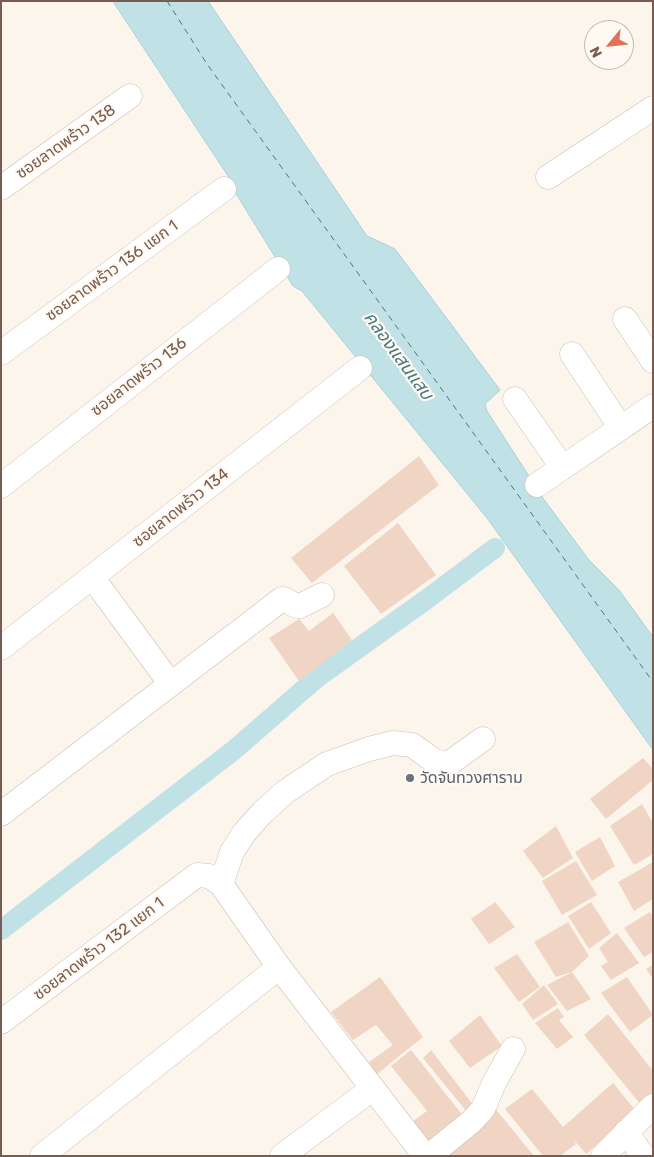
<!DOCTYPE html>
<meta charset="utf-8">
<style>
body{margin:0}
#map{position:relative;width:654px;height:1157px;overflow:hidden;background:#fcf5ec;font-family:Rubik,sans-serif}
canvas{display:block}
.frame{position:absolute;inset:0;border:2px solid #775c4f;pointer-events:none}
.north{position:absolute;left:584px;top:20px;width:50px;height:50px;box-sizing:border-box;background:#fef9f2;border:1px solid #c8bab1;border-radius:50%;rotate:242deg;font-size:14px;font-weight:700;line-height:20px;text-align:center;color:#775c4f}
.north::after{content:'';display:block;margin:auto;width:18px;height:22px;background:#df7257;clip-path:polygon(50% 0,100% 100%,50% 72%,0 100%)}
</style>
<div id="map">
<canvas width="654" height="1157"></canvas>
<div class="frame"></div>
<div class="north">N</div>
</div>
<script>
const context = document.querySelector('canvas').getContext('2d');
context.lineJoin = 'round';
function paint(path, color) { context.fillStyle = color; context.fill(path, 'evenodd'); }
function strokePath(path, color, width, dash) { context.strokeStyle = color; context.lineWidth = width; context.lineCap = dash ? 'butt' : 'round'; context.setLineDash(dash || []); context.stroke(path); }
function drawText(font, color, halo, rows, align = 'center') {
  context.font = font + ' Rubik,"Noto Sans Thai",sans-serif'; context.lineWidth = 4.5; context.setLineDash([]); context.textBaseline = 'middle'; context.strokeStyle = halo; context.fillStyle = color; for (const [text, x, y, turn = 0] of rows) {
    context.save(); context.translate(x, y); context.rotate((+turn || 0) * Math.PI / 180); context.textAlign = isNaN(turn) ? turn : align; if (halo) context.strokeText(text, 0, 0); context.fillText(text, 0, 0); context.restore();
  }
}
const water = new Path2D(`
 M 113,1 L 208,1 L 367,236 L 395,249 L 500,390 L 485,404 L 487,411 L 545,501 L 589,560 L 619,590 L 653,637 L 653,750 L 487,518 L 302,291 L 293,286 L 235,192 L 228,176 Z`);
paint(water, '#c0e1e5');
strokePath(water, '#a7d1d7', 1);
strokePath(new Path2D(`
 M 1,930 L 234,750 L 318,677 L 427,599 L 495,548`), '#c0e1e5', 20);
strokePath(new Path2D(`
 M 167,1 L 207,64 L 653,682`), '#467a82', 1, [6, 5]);
paint(new Path2D(`
 M 419,456 L 439,485 L 312,583 L 291,558 Z
 M 398,523 L 436,575 L 381,614 L 344,566 Z
 M 333,613 L 352,640 L 299,681 L 269,638 L 299,619 L 309,631 Z
 M 643,758 L 653,769 L 653,780 L 606,819 L 590,799 Z
 M 642,804 L 653,823 L 653,854 L 634,865 L 610,826 Z
 M 556,826 L 573,858 L 543,878 L 523,851 Z
 M 600,837 L 615,866 L 592,881 L 575,852 Z
 M 576,861 L 597,895 L 562,915 L 542,881 Z
 M 653,862 L 653,899 L 634,911 L 618,882 Z
 M 495,902 L 515,927 L 489,944 L 471,919 Z
 M 591,902 L 611,933 L 589,949 L 568,916 Z
 M 650,912 L 653,917 L 653,952 L 644,957 L 624,928 Z
 M 568,922 L 589,956 L 572,972 L 556,977 L 534,942 Z
 M 617,933 L 639,963 L 611,980 L 601,966 L 608,962 L 599,948 Z
 M 517,954 L 540,987 L 519,1002 L 494,968 Z
 M 653,965 L 653,979 L 646,969 Z
 M 572,972 L 591,999 L 567,1011 L 547,985 Z
 M 380,977 L 423,1037 L 377,1074 L 369,1062 L 393,1045 L 376,1025 L 353,1040 L 331,1012 Z
 M 627,977 L 653,1015 L 630,1032 L 601,993 Z
 M 544,985 L 558,1004 L 533,1020 L 522,1004 Z
 M 558,1008 L 564,1017 L 559,1020 L 573,1037 L 557,1049 L 535,1023 Z
 M 608,1014 L 653,1071 L 653,1094 L 641,1105 L 584,1035 Z
 M 480,1015 L 502,1046 L 470,1068 L 449,1041 Z
 M 411,1050 L 464,1117 L 430,1144 L 412,1122 L 427,1111 L 391,1066 Z
 M 431,1050 L 474,1106 L 467,1112 L 423,1058 Z
 M 613,1083 L 636,1111 L 586,1154 L 573,1139 L 576,1144 L 560,1156 L 543,1156 L 505,1109 L 532,1089 L 563,1127 Z
 M 494,1107 L 534,1156 L 439,1156 Z`), '#f0d4c4');
const minor = new Path2D(`
 M 548,177 L 653,108
 M 1,188 L 130,96
 M 625,319 L 653,361
 M 1,353 L 224,189
 M 572,354 L 621,428
 M 515,399 L 562,467
 M 537,485 L 653,406
 M 1,486 L 278,269
 M 92,577 L 170,683
 M 1,648 L 360,368
 M 1,814 L 282,599 C 289,599 292,607 300,606 L 322,595
 M 221,884 L 232,852 L 244,833 L 263,812 L 285,792 L 327,764 L 369,749 L 393,743 L 412,745 L 433,760 L 443,764 L 451,762 L 483,739
 M 1,1022 L 197,875 L 209,876 L 221,884 L 279,967 L 425,1156
 M 626,1132 L 643,1156
 M 42,1156 L 279,967
 M 282,1156 L 372,1089
 M 429,1156 L 472,1121 L 483,1109 L 494,1083 L 513,1049
 M 603,1156 L 653,1106`);
strokePath(minor, '#cebdb1', 25);
strokePath(minor, '#fff', 24);
for (const [x, y, r, color] of [
 [410,778,5,"#6b7280"]
]) { const dot = new Path2D(); dot.arc(x, y, r, 0, 2 * Math.PI); context.fillStyle = color; context.fill(dot); strokePath(dot, '#fef9f2', 2); }
drawText('16px', '#775c4f', '#fef9f2', [
 ["ซอยลาดพร้าว 138",66,142,-35],
 ["ซอยลาดพร้าว 136 แยก 1",112,271,-36],
 ["ซอยลาดพร้าว 136",139,377,-38],
 ["ซอยลาดพร้าว 134",181,508,-38],
 ["ซอยลาดพร้าว 132 แยก 1",99,949,-37]
]);
drawText('16px', '#5b616d', '#fef9f2', [
 ["วัดจันทวงศาราม",420,778]
], 'left');
drawText('italic 18px', '#467a82', '#fef9f2', [
 ["คลองแสนแสบ",398,356,54]
]);
</script>
